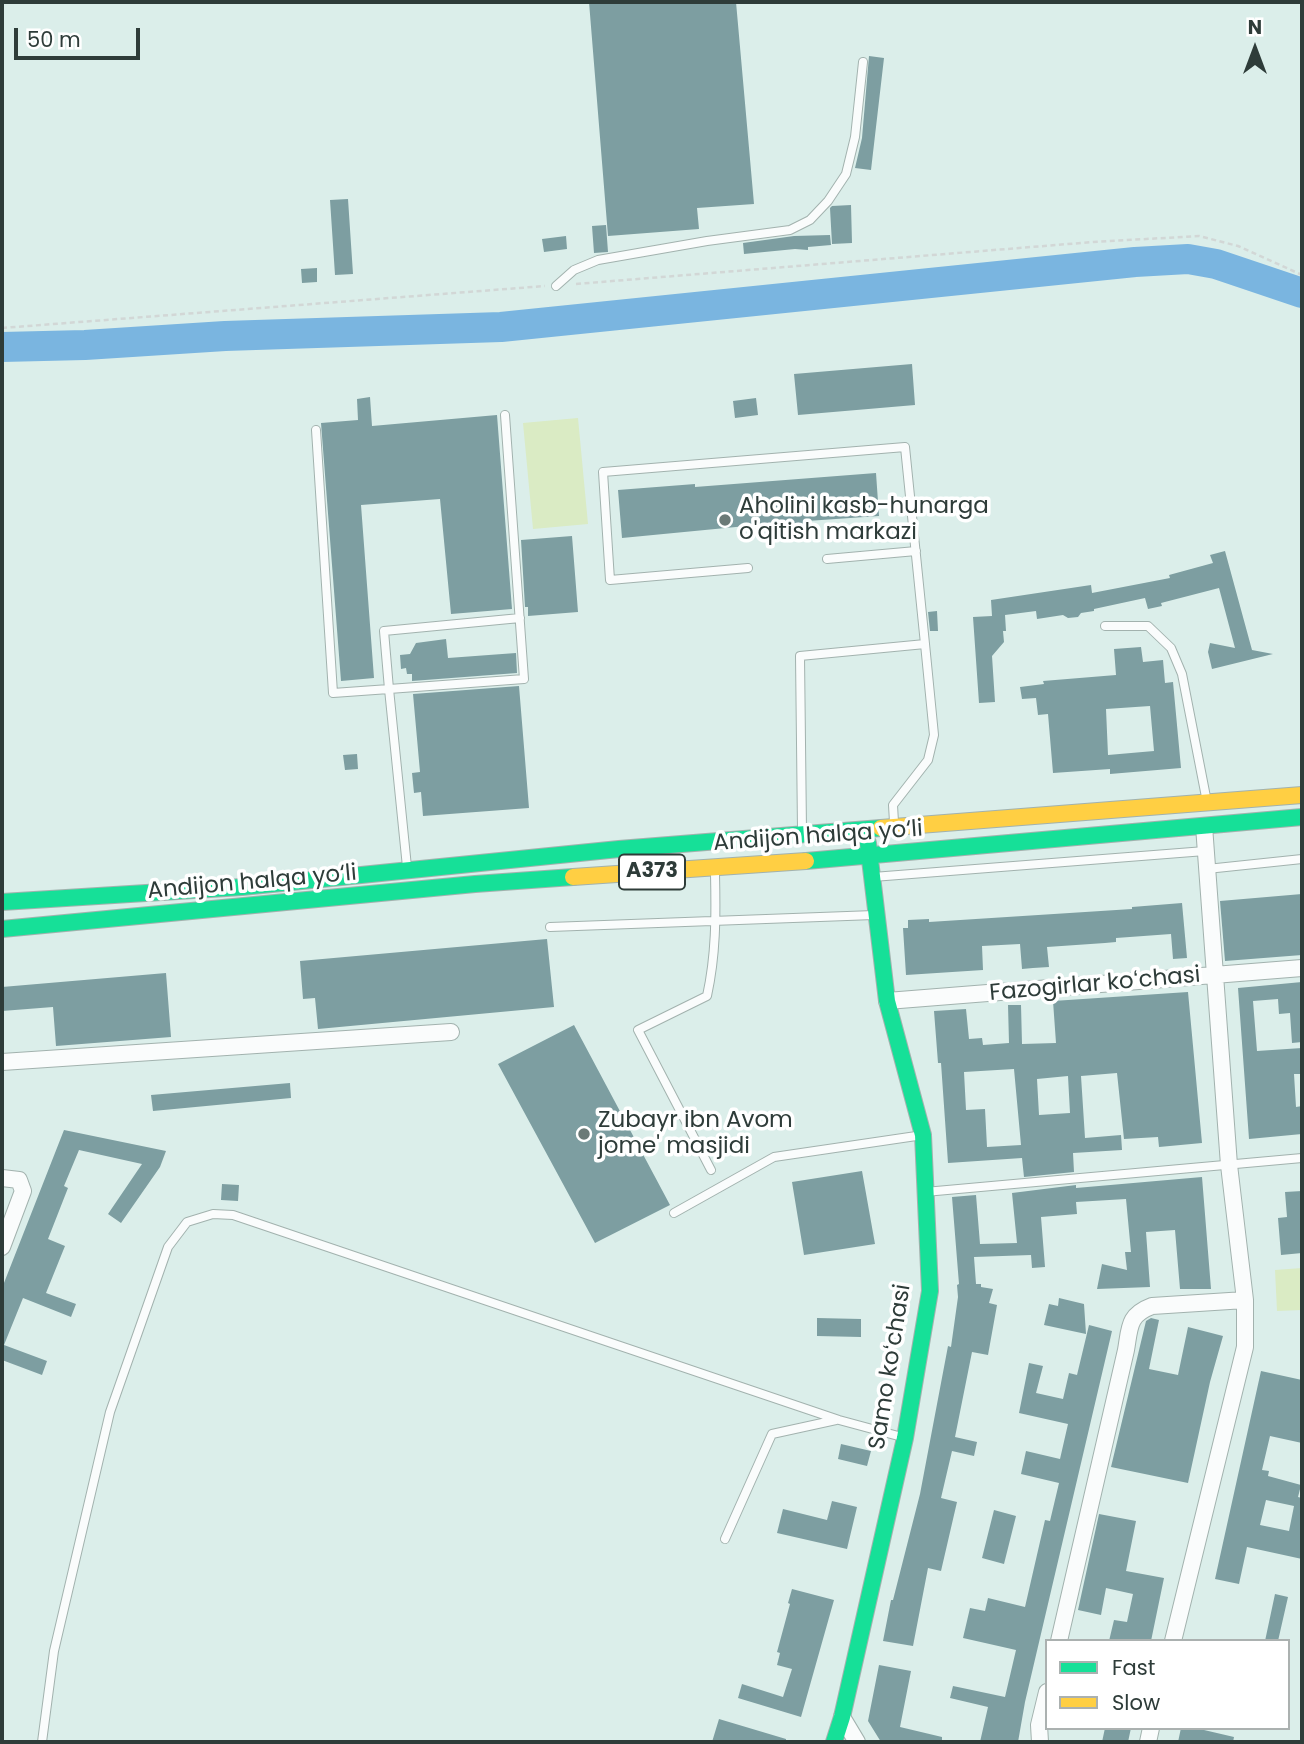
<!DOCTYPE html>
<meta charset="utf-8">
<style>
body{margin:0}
#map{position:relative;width:1304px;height:1744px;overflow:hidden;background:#dbeeea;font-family:Poppins,sans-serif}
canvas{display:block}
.frame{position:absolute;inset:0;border:4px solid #2e3c39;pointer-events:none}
.legend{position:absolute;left:1045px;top:1639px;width:245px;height:91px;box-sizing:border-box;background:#fff;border:2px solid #abb1b0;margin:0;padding:9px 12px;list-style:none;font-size:21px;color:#2e3c39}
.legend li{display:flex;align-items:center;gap:14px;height:35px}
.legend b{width:35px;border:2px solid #abb1b0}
.north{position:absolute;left:1220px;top:14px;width:70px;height:70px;-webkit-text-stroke:5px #fff;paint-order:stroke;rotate:0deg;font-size:19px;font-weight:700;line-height:28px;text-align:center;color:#2e3c39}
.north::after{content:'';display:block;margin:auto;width:24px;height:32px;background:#2e3c39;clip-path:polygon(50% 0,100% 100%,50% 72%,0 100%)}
.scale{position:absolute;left:14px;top:28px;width:126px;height:32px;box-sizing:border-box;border:4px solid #2e3c39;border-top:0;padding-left:9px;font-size:21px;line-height:24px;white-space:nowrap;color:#2e3c39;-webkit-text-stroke:5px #fff;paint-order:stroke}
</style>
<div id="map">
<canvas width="1304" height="1744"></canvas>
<div class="frame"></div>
<ul class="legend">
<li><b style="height:9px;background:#16e098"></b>Fast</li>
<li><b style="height:9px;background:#ffcf43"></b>Slow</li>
</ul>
<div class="north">N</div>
<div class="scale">50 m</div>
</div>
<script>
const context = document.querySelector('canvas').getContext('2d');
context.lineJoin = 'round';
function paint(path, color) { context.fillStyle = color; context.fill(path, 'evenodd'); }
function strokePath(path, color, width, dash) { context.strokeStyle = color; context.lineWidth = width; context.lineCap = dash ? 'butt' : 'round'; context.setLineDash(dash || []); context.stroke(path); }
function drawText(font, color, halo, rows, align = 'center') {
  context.font = font + ' Poppins,sans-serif'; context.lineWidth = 7; context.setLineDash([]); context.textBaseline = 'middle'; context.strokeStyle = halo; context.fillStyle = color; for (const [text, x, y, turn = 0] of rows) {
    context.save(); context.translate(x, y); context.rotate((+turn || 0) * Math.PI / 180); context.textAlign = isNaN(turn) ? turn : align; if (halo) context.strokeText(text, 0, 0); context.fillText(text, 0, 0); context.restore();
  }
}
paint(new Path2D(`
 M 578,418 L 588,524 L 533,529 L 523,423 Z
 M 1302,1268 L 1302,1310 L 1277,1311 L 1275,1270 Z`), '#daebc4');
strokePath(new Path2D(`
 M 2,347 L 85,345 L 225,336 L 501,327 L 1135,262 L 1188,259 L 1216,264 L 1302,293`), '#7ab5e0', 30);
paint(new Path2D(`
 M 589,2 L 736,2 L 754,204 L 697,208 L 699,229 L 608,236 Z
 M 869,56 L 884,58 L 871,170 L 855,168 L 862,138 Z
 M 348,199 L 353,274 L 335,275 L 330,200 Z
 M 851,205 L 852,243 L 832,244 L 830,208 L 832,206 Z
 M 606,225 L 608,252 L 594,253 L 592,226 Z
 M 830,235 L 831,245 L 808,247 L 808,250 L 795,249 L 744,254 L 743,243 L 794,236 Z
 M 566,236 L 567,249 L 544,252 L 542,239 Z
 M 317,268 L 317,282 L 302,283 L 301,269 Z
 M 912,364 L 915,405 L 798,415 L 794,374 Z
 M 370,397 L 372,426 L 497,415 L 512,609 L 451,614 L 440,499 L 361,505 L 374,678 L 341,681 L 321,423 L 358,420 L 357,399 Z
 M 756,398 L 758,415 L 735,418 L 733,401 Z
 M 876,473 L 879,516 L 807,521 L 808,535 L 768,538 L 767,524 L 622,538 L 618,490 L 695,484 L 695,487 Z
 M 572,536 L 578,612 L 528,616 L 528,607 L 525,607 L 521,540 Z
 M 1225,551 L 1252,650 L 1273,654 L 1212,669 L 1208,652 L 1210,643 L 1235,648 L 1219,588 L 1161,603 L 1162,606 L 1148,609 L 1145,598 L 1094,609 L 1094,611 L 1081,613 L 1078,617 L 1068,618 L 1063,615 L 1037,619 L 1036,611 L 1005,615 L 1006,631 L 1003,631 L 1004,642 L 992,656 L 995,702 L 979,703 L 973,617 L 992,616 L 991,600 L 1091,585 L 1092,593 L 1170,578 L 1169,575 L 1213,563 L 1210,555 Z
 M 937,611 L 938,631 L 930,631 L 928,612 Z
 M 446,639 L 448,658 L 516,653 L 517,673 L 412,681 L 412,674 L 407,674 L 406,668 L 401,669 L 400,655 L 410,654 L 416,643 Z
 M 1141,647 L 1143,662 L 1163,660 L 1165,683 L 1173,682 L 1181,768 L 1110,774 L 1110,769 L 1053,773 L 1048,714 L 1038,715 L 1036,698 L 1022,699 L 1020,687 L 1044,684 L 1043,681 L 1116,675 L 1114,649 ZM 1150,706 L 1154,751 L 1108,755 L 1106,709 Z
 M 519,686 L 529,808 L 423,816 L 421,792 L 414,793 L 412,773 L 420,772 L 413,694 Z
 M 357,754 L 358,769 L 345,770 L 343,755 Z
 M 1302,894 L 1302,955 L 1225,961 L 1220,901 Z
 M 1182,903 L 1187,958 L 1173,959 L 1171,934 L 1116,938 L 1116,942 L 1105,943 L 1047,947 L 1049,967 L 1033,968 L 1022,969 L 1020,944 L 982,946 L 983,970 L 906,975 L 903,928 L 908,928 L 908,920 L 929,919 L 929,922 L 1132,909 L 1132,907 Z
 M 547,939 L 554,1007 L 318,1029 L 315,998 L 303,999 L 300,961 Z
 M 166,973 L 171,1037 L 56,1046 L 53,1007 L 2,1011 L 2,987 Z
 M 1302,982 L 1302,1042 L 1292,1043 L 1290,1013 L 1279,1014 L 1278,999 L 1253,1001 L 1257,1051 L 1302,1048 L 1302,1074 L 1294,1074 L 1296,1107 L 1302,1106 L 1302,1134 L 1249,1139 L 1238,988 Z
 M 1188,992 L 1202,1143 L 1159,1147 L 1158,1137 L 1124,1139 L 1117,1073 L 1081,1076 L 1085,1138 L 1121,1135 L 1122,1150 L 1073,1153 L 1074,1172 L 1024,1177 L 1022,1158 L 948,1163 L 941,1063 L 938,1063 L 934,1011 L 966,1009 L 969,1039 L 982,1038 L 983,1045 L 1009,1043 L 1008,1005 L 1021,1005 L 1022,1044 L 1056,1043 L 1053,1001 ZM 1014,1069 L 1021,1145 L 987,1147 L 985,1109 L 966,1110 L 964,1072 ZM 1068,1076 L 1070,1113 L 1039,1115 L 1037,1079 Z
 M 574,1025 L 670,1205 L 595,1243 L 498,1064 Z
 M 290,1083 L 291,1098 L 153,1111 L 151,1095 Z
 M 64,1130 L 166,1151 L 160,1167 L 121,1223 L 108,1214 L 142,1164 L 79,1150 L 64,1186 L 68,1188 L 48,1239 L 65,1246 L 46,1293 L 76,1304 L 71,1317 L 23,1298 L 4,1345 L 47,1361 L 42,1375 L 2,1360 L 2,1288 Z
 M 862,1171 L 875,1244 L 804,1255 L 792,1182 Z
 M 1202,1177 L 1211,1289 L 1180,1289 L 1175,1230 L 1146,1232 L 1150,1287 L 1097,1289 L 1102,1264 L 1127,1270 L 1125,1252 L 1131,1252 L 1126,1199 L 1076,1202 L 1077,1214 L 1041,1217 L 1045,1267 L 1032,1268 L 1031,1255 L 974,1257 L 976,1284 L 981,1284 L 981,1287 L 993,1289 L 989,1303 L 997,1305 L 988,1355 L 972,1352 L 955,1437 L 977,1442 L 974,1456 L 952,1451 L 941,1498 L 957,1502 L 941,1571 L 928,1568 L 913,1646 L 883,1641 L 891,1600 L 893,1600 L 920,1494 L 948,1346 L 951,1347 L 958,1297 L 957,1285 L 959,1284 L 952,1197 L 976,1195 L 980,1244 L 1017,1243 L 1012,1193 L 1076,1185 L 1076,1188 Z
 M 222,1184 L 239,1185 L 238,1201 L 221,1200 Z
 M 1302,1191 L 1302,1253 L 1281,1255 L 1278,1218 L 1287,1217 L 1285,1192 Z
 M 1059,1298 L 1084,1304 L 1086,1334 L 1044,1325 L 1049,1304 L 1058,1306 Z
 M 817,1318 L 861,1319 L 861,1337 L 817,1336 Z
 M 1151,1318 L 1159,1320 L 1149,1369 L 1178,1375 L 1188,1327 L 1223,1336 L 1210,1382 L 1188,1483 L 1111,1467 L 1146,1321 Z
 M 1089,1325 L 1112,1331 L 1025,1702 L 1018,1742 L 980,1742 L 988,1707 L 950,1698 L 953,1686 L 1005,1697 L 1016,1650 L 963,1638 L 970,1608 L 985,1611 L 988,1598 L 1025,1607 L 1045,1520 L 1050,1521 L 1059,1483 L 1021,1474 L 1026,1451 L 1060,1459 L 1068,1424 L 1019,1413 L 1029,1363 L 1043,1366 L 1036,1393 L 1063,1399 L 1069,1373 L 1077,1375 Z
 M 1261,1371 L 1302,1380 L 1302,1443 L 1270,1436 L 1262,1470 L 1269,1471 L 1268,1476 L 1301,1485 L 1298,1497 L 1302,1498 L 1302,1559 L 1247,1547 L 1239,1584 L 1215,1579 ZM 1266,1500 L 1294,1506 L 1289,1531 L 1260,1525 Z
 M 841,1444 L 871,1451 L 867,1466 L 838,1459 Z
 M 832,1501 L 857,1507 L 847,1549 L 777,1533 L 783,1509 L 827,1520 Z
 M 994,1510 L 1016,1516 L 1004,1564 L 982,1558 Z
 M 1099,1514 L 1136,1521 L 1126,1571 L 1164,1578 L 1151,1641 L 1109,1641 L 1114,1620 L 1127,1622 L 1133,1594 L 1106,1588 L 1101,1615 L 1078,1610 Z
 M 792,1589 L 834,1600 L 801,1717 L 738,1698 L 742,1684 L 783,1697 L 792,1669 L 777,1665 L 780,1653 L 777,1652 L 790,1604 L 788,1603 Z
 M 1275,1594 L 1288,1597 L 1278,1641 L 1265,1641 Z
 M 879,1665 L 911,1671 L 900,1727 L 942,1737 L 942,1742 L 881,1742 L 868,1721 Z
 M 719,1719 L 786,1739 L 786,1742 L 712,1742 Z
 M 1105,1728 L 1131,1728 L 1128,1742 L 1102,1742 Z
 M 1181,1728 L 1204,1728 L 1204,1730 L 1234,1737 L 1233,1742 L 1178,1742 Z`), '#7d9ea1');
const lane = new Path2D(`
 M 556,286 L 574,270 L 598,260 L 707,241 L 790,230 L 810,220 L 828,201 L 846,174 L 855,137 L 863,62
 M 316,430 L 333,693 L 389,689 L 384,631 L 520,618
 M 827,559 L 916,551
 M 748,568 L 610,580 L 603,472 L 905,447 L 925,644
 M 1105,626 L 1148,626 L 1171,648 L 1182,674 L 1206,797
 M 802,830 L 800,656 L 925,644 L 934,735 L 928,760 L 893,805 L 894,822
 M 407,867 L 389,689 L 524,679 L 505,415
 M 1207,869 L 1302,859
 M 873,877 L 1205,851
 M 550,927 L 874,915
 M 711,1170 L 638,1030 L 707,996 C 716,955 716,916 715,874
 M 925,1192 L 1302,1158
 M 674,1213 L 774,1157 L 923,1135
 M 725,1539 L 772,1434 L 836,1420
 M 42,1742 L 54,1651 L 110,1412 L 168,1247 L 187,1222 L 213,1214 L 233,1215 L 839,1420 L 902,1437`);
const street = new Path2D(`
 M 887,1001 L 1302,968
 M 2,1062 L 451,1032
 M 2,1178 L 19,1180 L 23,1191 L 2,1247
 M 1059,1641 L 1126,1350 C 1130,1327 1128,1315 1152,1306 L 1245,1300
 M 1173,1641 L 1245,1347 L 1245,1300 L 1229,1165 L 1204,826
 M 842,1717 L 857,1742
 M 1040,1742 L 1039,1725 L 1047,1692
 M 1148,1742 L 1151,1728`);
const fast = new Path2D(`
 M 806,861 L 1302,817
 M 2,902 L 242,887 L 619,849 L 881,828
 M 2,929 L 475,884 L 573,877
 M 834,1742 L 842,1717 L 905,1438 L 930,1291 L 923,1135 L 887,1001 L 868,843`);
const slow = new Path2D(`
 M 881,828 L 1302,795
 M 573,877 L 806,861`);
strokePath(lane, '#a2b2ae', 10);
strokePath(street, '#a2b2ae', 18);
strokePath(fast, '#a2b2ae', 18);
strokePath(slow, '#a2b2ae', 18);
strokePath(new Path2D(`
 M 576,284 L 1093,242 L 1199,236 L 1238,246 L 1302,275
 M 2,328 L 545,286`), '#d2d7d6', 2.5, [5, 3.5]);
strokePath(lane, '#fafcfc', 8);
strokePath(street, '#fafcfc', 16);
strokePath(fast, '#16e098', 16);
strokePath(slow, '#ffcf43', 16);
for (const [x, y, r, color] of [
 [725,520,7,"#6b7a77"],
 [584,1134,7,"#6b7a77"]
]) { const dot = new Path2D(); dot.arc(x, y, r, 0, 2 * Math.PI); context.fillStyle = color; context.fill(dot); strokePath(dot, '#fff', 2.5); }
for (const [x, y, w] of [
 [652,872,66]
]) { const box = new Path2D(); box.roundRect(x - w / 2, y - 17.5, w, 35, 5); context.fillStyle = '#fff'; context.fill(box); strokePath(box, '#2e3c39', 2); }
drawText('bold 21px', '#2e3c39', null, [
 ["A373",652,872]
]);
drawText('23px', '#2e3c39', '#fff', [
 ["Aholini kasb-hunarga",739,507],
 ["o'qitish markazi",739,533],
 ["Zubayr ibn Avom",598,1121],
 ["jome' masjidi",598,1147]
], 'left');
drawText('23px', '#2e3c39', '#fff', [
 ["Andijon halqa yo‘li",818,837,-4],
 ["Andijon halqa yo‘li",252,883,-5],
 ["Fazogirlar koʻchasi",1095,985,-5],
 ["Samo koʻchasi",891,1367,-81]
]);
</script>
